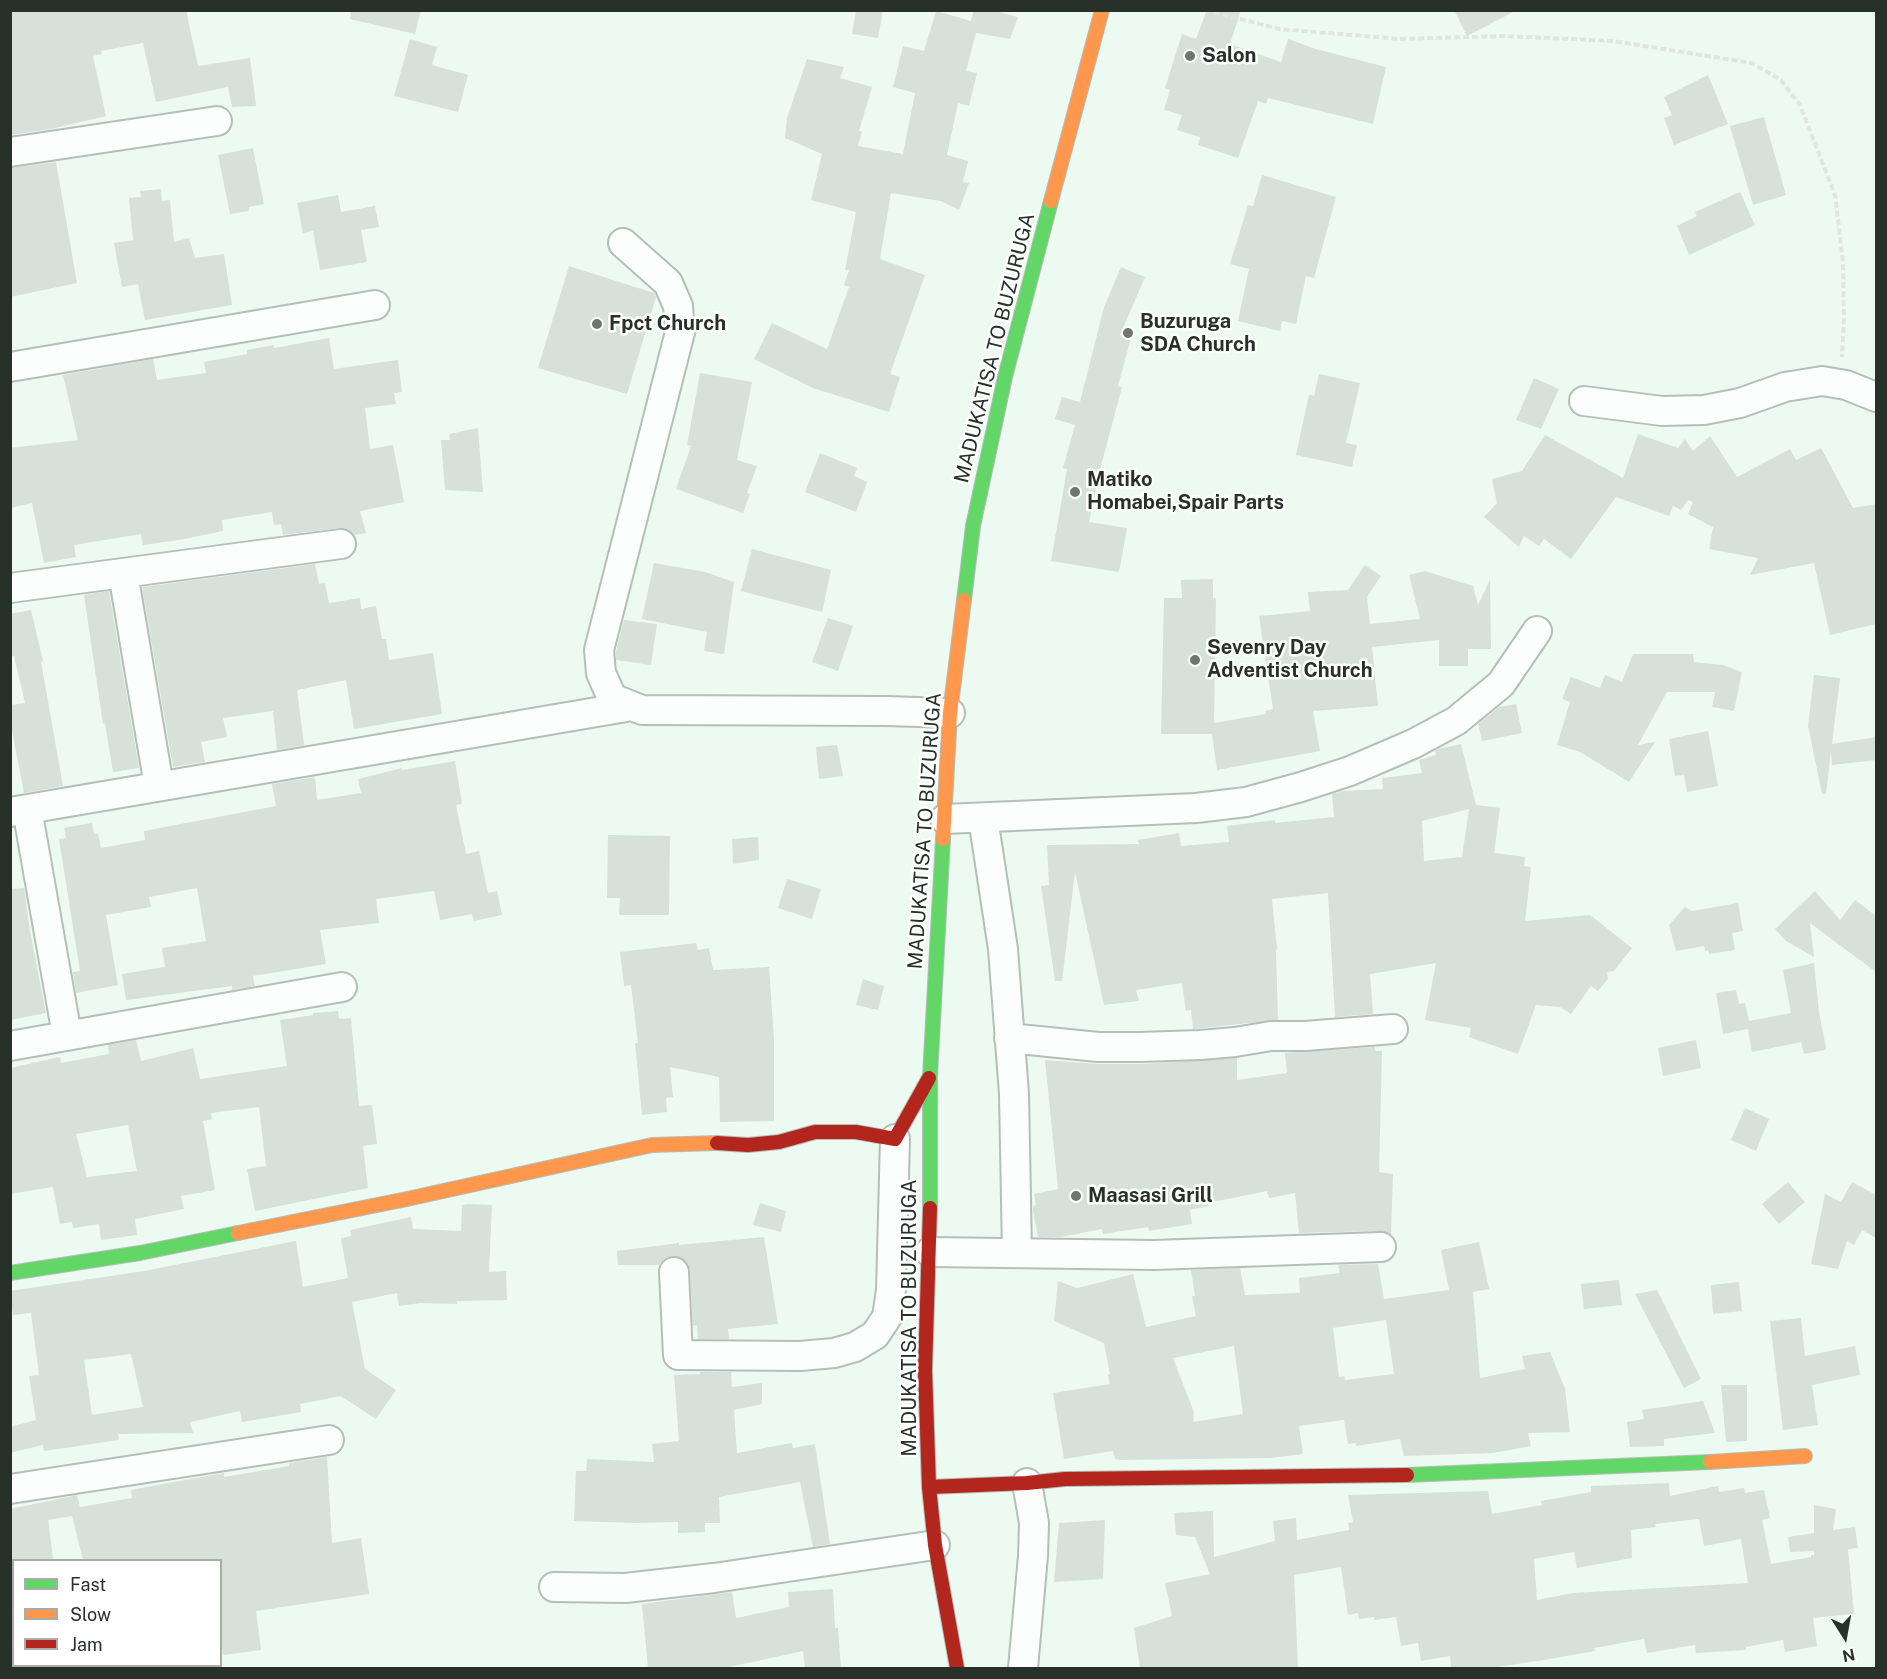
<!DOCTYPE html>
<style>
body{margin:0}
#map{position:relative;width:1887px;height:1679px;overflow:hidden;background:#edfaf1;font-family:"Public Sans",sans-serif}
canvas{display:block}
.frame{position:absolute;inset:0;border:12px solid #26312a;pointer-events:none}
.legend{position:absolute;left:12px;top:1559px;width:210px;height:108px;box-sizing:border-box;background:#fff;border:2px solid #a8adaa;margin:0;padding:8px 10px;list-style:none;font-size:18px;color:#26312a}
.legend li{display:flex;align-items:center;gap:12px;height:30px}
.legend b{width:30px;border:2px solid #a8adaa}
.north{position:absolute;left:1815px;top:1607px;width:60px;height:60px;-webkit-text-stroke:4px #fff;paint-order:stroke;rotate:169deg;font-size:16px;font-weight:700;line-height:24px;text-align:center;color:#26312a}
.north::after{content:'';display:block;margin:auto;width:21px;height:27px;background:#26312a;clip-path:polygon(50% 0,100% 100%,50% 72%,0 100%)}
</style>
<div id="map">
<canvas width="1887" height="1679"></canvas>
<div class="frame"></div>
<ul class="legend">
<li><b style="height:8px;background:#63d668"></b>Fast</li>
<li><b style="height:8px;background:#ff974d"></b>Slow</li>
<li><b style="height:8px;background:#b3261e"></b>Jam</li>
</ul>
<div class="north">N</div>
</div>
<script>
const c = document.querySelector('canvas').getContext('2d');
c.lineJoin = 'round';
function fill(path, color) { c.fillStyle = color; c.fill(path, 'evenodd'); }
const poly = rows => new Path2D(rows.map(r => 'M' + r).join(''));
function trace(path, color, width, dash) { c.strokeStyle = color; c.lineWidth = width; c.lineCap = dash ? 'butt' : 'round'; c.setLineDash(dash || []); c.stroke(path); }
function write(font, color, halo, rows, align = 'center') {
  c.font = font + ' "Public Sans",sans-serif'; c.lineWidth = 5; c.setLineDash([]); c.textBaseline = 'middle'; c.strokeStyle = halo; c.fillStyle = color; for (const [text, x, y, turn = 0] of rows) {
    c.save(); c.translate(x, y); c.rotate((+turn || 0) * Math.PI / 180); c.textAlign = isNaN(turn) ? turn : align; if (halo) c.strokeText(text, 0, 0); c.fillText(text, 0, 0); c.restore();
  }
}
const building = poly([
 [10,10,186,10,198,66,250,58,256,106,232,107,228,87,156,102,143,43,101,51,102,54,93,56,106,116,51,129,10,135],
 [351,10,421,10,415,34,350,19],
 [856,10,883,10,878,38,852,34],
 [974,10,992,10,1018,17,1010,39,976,33,966,71,977,73,969,106,958,103,947,155,968,161,963,182,969,183,959,210,941,201,891,193,880,259,925,275,890,374,900,377,889,412,813,388,754,359,772,323,827,349,849,287,844,285,849,270,845,270,856,212,811,200,822,154,785,138,787,118,807,59,844,67,840,78,872,87,859,131,862,131,858,146,903,154,915,93,893,87,903,46,924,51,936,11,971,21],
 [1207,10,1241,10,1230,44,1281,62,1288,39,1316,49,1386,67,1373,124,1268,98,1266,104,1258,101,1238,158,1198,145,1200,137,1177,130,1182,115,1164,110,1170,90,1165,88,1182,34,1196,39],
 [1454,10,1517,10,1467,36],
 [410,39,437,47,432,65,468,75,458,112,394,96],
 [1708,75,1728,124,1674,145,1664,118,1672,115,1664,97],
 [1764,117,1786,195,1753,205,1730,126],
 [253,148,264,204,249,207,249,211,230,214,218,155],
 [56,162,77,283,10,297,10,168],
 [1262,175,1336,197,1314,278,1306,276,1296,324,1282,321,1280,331,1238,321,1249,269,1230,264,1248,205,1253,206],
 [161,189,162,201,170,200,174,242,189,238,195,258,224,254,232,305,145,320,138,284,122,287,114,243,133,240,129,198,141,197,140,191],
 [1740,192,1755,225,1689,255,1677,226,1697,216,1695,212],
 [338,195,341,212,375,206,379,227,361,230,367,262,320,270,313,231,303,233,297,203],
 [569,266,654,293,656,297,627,394,538,368],
 [1121,267,1145,277,1120,335,1131,338,1118,386,1122,387,1102,462,1089,522,1127,528,1119,572,1051,561,1067,469,1063,468,1075,425,1055,419,1062,397,1080,402,1104,307],
 [329,338,334,369,398,360,402,392,394,393,396,404,365,408,370,449,393,445,404,502,360,511,366,533,355,535,348,529,339,528,283,535,281,524,274,525,272,512,222,520,223,531,179,540,143,545,141,534,74,545,76,557,44,563,32,503,10,508,10,448,78,440,63,375,153,359,157,380,206,373,204,362,247,354,247,350,274,345,274,348],
 [700,373,752,382,737,460,757,466,747,493,750,494,743,513,676,489,691,446,687,445],
 [1319,374,1360,383,1346,443,1357,445,1352,467,1296,455,1309,394,1314,396],
 [1534,378,1559,389,1541,429,1516,420],
 [478,428,483,492,445,490,441,440,450,440,449,434],
 [1638,434,1678,448,1685,439,1693,451,1710,436,1737,477,1790,449,1796,460,1821,448,1853,508,1876,504,1876,624,1830,635,1814,563,1750,575,1758,558,1709,549,1713,527,1688,514,1693,502,1688,500,1681,510,1673,506,1669,516,1616,497,1571,559,1544,539,1539,546,1524,536,1519,547,1484,517,1497,503,1492,479,1522,471,1545,435,1623,478],
 [820,453,857,468,854,476,867,482,856,512,805,492],
 [752,549,831,570,822,612,741,591],
 [654,563,705,572,734,582,724,654,704,651,707,632,642,619],
 [315,564,319,584,325,583,329,603,360,598,361,609,376,606,382,639,386,639,389,660,433,653,442,714,354,729,346,680,297,690,304,745,277,750,273,711,223,718,227,737,201,742,205,762,173,767,142,587],
 [1365,565,1381,576,1367,597,1370,624,1420,619,1409,575,1425,571,1473,586,1478,605,1490,580,1491,649,1468,649,1468,666,1439,666,1439,640,1372,647,1378,706,1313,711,1320,751,1217,770,1212,734,1161,734,1164,598,1182,598,1181,580,1213,579,1213,598,1216,598,1214,723,1266,714,1265,711,1273,709,1259,616,1310,611,1308,592,1348,590],
 [109,591,139,768,113,772,105,723,103,724,84,595],
 [31,610,43,661,41,662,63,786,24,793,10,720,10,705,25,703,14,656,10,657,10,614],
 [828,618,853,626,838,671,812,662],
 [624,620,657,624,651,665,616,660,616,651],
 [1633,654,1693,654,1694,662,1723,665,1742,672,1734,711,1712,707,1715,692,1667,692,1638,745,1655,742,1629,782,1580,752,1557,745,1570,702,1562,699,1571,677,1600,688,1605,675,1622,682],
 [1814,675,1840,678,1832,744,1876,737,1876,760,1832,765,1831,750,1826,794,1822,794,1808,726],
 [1516,704,1522,733,1482,741,1478,724,1499,707],
 [1708,731,1718,786,1687,792,1684,775,1675,776,1669,739],
 [1461,744,1476,805,1500,808,1494,853,1525,857,1524,866,1531,867,1525,921,1590,915,1632,948,1614,971,1607,972,1608,979,1598,991,1591,986,1571,1014,1560,1007,1536,1005,1518,1054,1469,1037,1471,1028,1425,1020,1436,963,1370,974,1373,1014,1335,1017,1328,893,1272,899,1277,949,1276,950,1278,1020,1193,1029,1191,1010,1186,1011,1182,983,1136,990,1139,1001,1104,1005,1075,872,1062,981,1055,981,1041,886,1049,885,1047,845,1139,844,1138,840,1179,833,1181,846,1229,842,1227,826,1275,820,1275,823,1334,817,1332,794,1343,791,1383,789,1382,778,1422,773,1419,760,1436,755,1435,751,1438,749],
 [1469,809,1462,857,1424,861,1422,821],
 [837,745,843,776,819,779,816,747],
 [455,761,462,804,456,805,466,854,479,851,488,893,497,891,502,915,474,921,472,914,440,920,434,891,376,899,379,923,320,930,326,964,253,976,255,986,232,990,232,986,126,1000,122,974,165,967,162,948,206,941,197,888,149,897,151,907,106,915,118,985,76,993,73,972,80,971,59,839,66,838,64,828,92,823,94,834,98,834,101,848,145,840,144,831,276,806,272,784,315,777,317,800,361,793,358,779,402,768,402,770],
 [608,835,670,836,669,915,619,915,620,898,607,898],
 [758,837,759,860,733,864,732,839],
 [787,879,821,889,812,919,778,908],
 [24,888,30,931,46,1013,10,1020,10,889],
 [1815,891,1840,920,1855,900,1876,916,1876,972,1810,923,1814,957,1786,941,1775,929],
 [1738,903,1743,931,1732,933,1735,950,1709,954,1708,950,1705,951,1704,946,1676,951,1669,925,1685,907,1692,911],
 [696,943,698,950,709,948,713,970,769,967,774,1040,774,1121,720,1122,719,1077,670,1067,673,1097,666,1098,667,1112,642,1115,635,1043,638,1043,631,985,624,986,620,952],
 [1814,963,1819,1012,1826,1048,1825,1050,1804,1054,1801,1042,1752,1052,1748,1029,1723,1034,1716,993,1736,990,1739,1004,1745,1003,1749,1021,1791,1013,1783,970],
 [863,979,884,986,878,1010,856,1005],
 [338,1011,339,1019,351,1018,359,1106,372,1105,377,1144,363,1146,368,1188,255,1211,247,1169,266,1166,259,1107,211,1113,212,1119,203,1121,215,1190,181,1196,184,1209,135,1219,137,1235,101,1240,99,1224,73,1228,72,1222,60,1224,53,1187,10,1194,10,1068,60,1057,61,1063,109,1054,108,1045,136,1040,141,1061,193,1048,200,1079,287,1066,280,1020,313,1015,313,1013],
 [128,1125,137,1171,87,1177,76,1134],
 [1696,1040,1701,1068,1663,1076,1658,1048],
 [1375,1047,1375,1051,1382,1051,1379,1172,1393,1174,1391,1235,1380,1231,1299,1233,1295,1193,1269,1198,1267,1191,1208,1203,1209,1206,1190,1210,1192,1224,1149,1231,1148,1227,1103,1234,1102,1229,1061,1237,1038,1237,1033,1211,1033,1206,1036,1205,1034,1194,1058,1189,1045,1060,1098,1064,1140,1064,1237,1058,1237,1080,1287,1073,1285,1053],
 [1745,1108,1769,1119,1756,1151,1731,1140],
 [1788,1182,1805,1202,1779,1224,1762,1204],
 [1852,1182,1876,1195,1876,1238,1862,1230,1854,1245,1847,1241,1838,1269,1811,1264,1825,1194,1841,1202],
 [760,1203,786,1211,781,1232,753,1225],
 [468,1204,492,1205,489,1272,506,1271,507,1300,457,1301,457,1304,420,1303,399,1306,397,1293,352,1302,365,1369,396,1390,376,1419,341,1396,300,1404,301,1412,242,1422,240,1411,190,1422,193,1433,118,1434,119,1440,44,1451,43,1445,10,1453,10,1427,36,1420,29,1376,39,1375,31,1313,13,1315,10,1291,144,1271,296,1241,303,1287,348,1278,341,1238,351,1236,350,1230,411,1217,413,1229,461,1231,462,1205],
 [131,1354,143,1407,92,1415,84,1360],
 [764,1237,778,1324,728,1329,729,1339,698,1339,697,1325,693,1326,690,1271,688,1264,682,1258,673,1256,665,1258,659,1265,618,1265,617,1251,679,1243,679,1245],
 [1479,1242,1489,1289,1473,1292,1480,1378,1525,1369,1522,1356,1550,1352,1565,1389,1570,1432,1528,1433,1531,1446,1493,1453,1404,1456,1400,1439,1356,1446,1356,1443,1348,1444,1344,1420,1299,1426,1303,1454,1270,1458,1120,1460,1115,1459,1113,1451,1064,1459,1053,1393,1110,1384,1108,1375,1110,1374,1104,1343,1054,1321,1058,1281,1077,1288,1133,1274,1146,1327,1196,1316,1192,1296,1195,1296,1191,1270,1240,1268,1245,1295,1300,1293,1299,1278,1340,1273,1338,1265,1378,1264,1384,1299,1449,1290,1441,1250],
 [1386,1320,1394,1374,1345,1380,1344,1376,1339,1377,1333,1328],
 [1234,1346,1243,1414,1193,1422,1194,1412,1173,1358],
 [1619,1280,1622,1305,1584,1309,1581,1284],
 [1739,1282,1742,1311,1713,1314,1711,1285],
 [1657,1290,1701,1379,1684,1388,1635,1294],
 [1801,1318,1805,1356,1855,1346,1860,1375,1812,1385,1818,1425,1783,1430,1770,1321],
 [700,1372,731,1372,732,1387,762,1383,762,1404,734,1410,737,1453,792,1443,793,1448,815,1444,830,1544,813,1547,800,1482,719,1497,720,1523,705,1523,705,1532,678,1533,678,1522,636,1523,574,1521,576,1471,586,1471,587,1459,654,1462,652,1444,679,1441,674,1375,700,1374],
 [1721,1385,1747,1385,1747,1441,1726,1442],
 [1703,1401,1715,1433,1664,1439,1664,1446,1630,1447,1627,1422,1644,1419,1642,1410],
 [327,1457,332,1543,361,1538,369,1594,256,1611,261,1650,223,1655,220,1637,220,1560,83,1560,72,1516,48,1520,48,1517,53,1560,10,1560,10,1509,77,1495,80,1507,132,1498,131,1490,157,1485,224,1473,224,1477,289,1466,289,1463],
 [1669,1483,1670,1496,1718,1486,1719,1492,1744,1488,1745,1493,1764,1490,1770,1518,1762,1520,1771,1564,1811,1557,1811,1555,1814,1555,1814,1551,1790,1552,1788,1537,1814,1533,1814,1505,1836,1509,1833,1530,1855,1527,1858,1548,1848,1549,1854,1614,1813,1618,1817,1646,1785,1652,1783,1640,1746,1647,1746,1650,1696,1653,1695,1645,1647,1653,1644,1639,1594,1648,1595,1651,1544,1660,1490,1668,1451,1668,1450,1656,1421,1661,1418,1643,1401,1646,1396,1617,1374,1620,1374,1617,1359,1619,1358,1613,1348,1615,1341,1567,1294,1575,1298,1667,1140,1668,1134,1628,1172,1616,1165,1583,1210,1574,1195,1537,1176,1535,1174,1513,1213,1511,1214,1557,1275,1541,1273,1521,1296,1518,1297,1540,1349,1530,1348,1523,1353,1522,1348,1495,1488,1491,1492,1514,1542,1505,1541,1501,1591,1492,1591,1486],
 [1699,1519,1704,1546,1741,1539,1748,1583,1573,1593,1537,1600,1534,1559,1574,1552,1577,1568,1632,1558,1631,1530,1656,1527,1655,1524],
 [1105,1520,1103,1579,1054,1582,1059,1523],
 [833,1589,835,1628,838,1628,841,1668,805,1668,803,1651,725,1668,648,1668,642,1604,732,1592,736,1618,789,1607,788,1592]
]);
const path = poly([
 [1205,10,1279,29,1399,39,1504,36,1613,41,1752,63,1781,80,1800,105,1835,195,1843,262,1844,319,1842,357]
]);
const street = poly([
 [10,152,217,121],
 [623,243,668,283,678,306,680,332,599,650,601,673,612,698,642,710,885,711,950,713],
 [10,367,375,305],
 [1584,401,1662,411,1704,410,1740,403,1785,387,1822,381,1846,385,1876,397],
 [123,573,159,786],
 [10,588,341,544],
 [27,809,67,1035],
 [10,812,632,706],
 [983,818,1003,949,1014,1094,1017,1253],
 [945,819,1196,808,1246,802,1301,787,1350,771,1413,744,1456,721,1501,684,1537,631],
 [1009,1038,1098,1047,1140,1047,1200,1045,1235,1042,1271,1036,1305,1036,1393,1029],
 [10,1046,342,987],
 [930,1252,1154,1255,1381,1247],
 [674,1272,678,1355,800,1356,834,1353,855,1347,875,1335,887,1317,891,1290,895,1139],
 [10,1489,329,1440],
 [554,1587,625,1588,714,1578,935,1545],
 [1023,1668,1033,1556,1034,1523,1027,1483]
]);
const fast = poly([
 [964,600,973,526,1005,377,1051,201],
 [930,1208,930,1076,943,839],
 [10,1273,140,1253,238,1233],
 [1407,1475,1710,1462]
]);
const slow = poly([
 [1051,201,1102,10],
 [943,839,950,713,964,600],
 [238,1233,407,1199,652,1145,717,1143],
 [1710,1462,1805,1456]
]);
const jam = poly([
 [717,1143,748,1145,779,1142,815,1132,856,1132,895,1139,929,1078],
 [930,1208,925,1370,929,1487,935,1545,957,1668],
 [929,1487,1027,1483,1065,1479,1407,1475]
]);
const markers = [
 [1190,56,6,"#6c7770"],
 [597,324,6,"#6c7770"],
 [1128,333,6,"#6c7770"],
 [1075,492,6,"#6c7770"],
 [1195,660,6,"#6c7770"],
 [1076,1196,6,"#6c7770"]
];
const poiNames = [
 ["Salon",1202,56],
 ["Buzuruga",1140,322],
 ["SDA Church",1140,345],
 ["Fpct Church",609,324],
 ["Matiko",1087,480],
 ["Homabei,Spair Parts",1087,503],
 ["Sevenry Day",1207,648],
 ["Adventist Church",1207,671],
 ["Maasasi Grill",1088,1196]
];
const streetNames = [
 ["MADUKATISA TO BUZURUGA",995,348,-76],
 ["MADUKATISA TO BUZURUGA",925,831,-86],
 ["MADUKATISA TO BUZURUGA",910,1318,-90]
];
fill(building, '#d5e1d9');
trace(street, '#b4bfb8', 32);
trace(fast, '#b4bfb8', 16);
trace(slow, '#b4bfb8', 16);
trace(jam, '#b4bfb8', 16);
trace(path, '#e0e5e2', 4, [6, 3]);
trace(street, '#fcfefd', 28);
trace(fast, '#63d668', 14);
trace(slow, '#ff974d', 14);
trace(jam, '#b3261e', 14);
for (const [x, y, r, color] of markers) { const dot = new Path2D(); dot.arc(x, y, r, 0, 2 * Math.PI); c.fillStyle = color; c.fill(dot); trace(dot, '#fff', 2); }
write('bold 20px', '#26312a', '#fff', poiNames, 'left');
write('20px', '#26312a', '#fff', streetNames);
</script>
